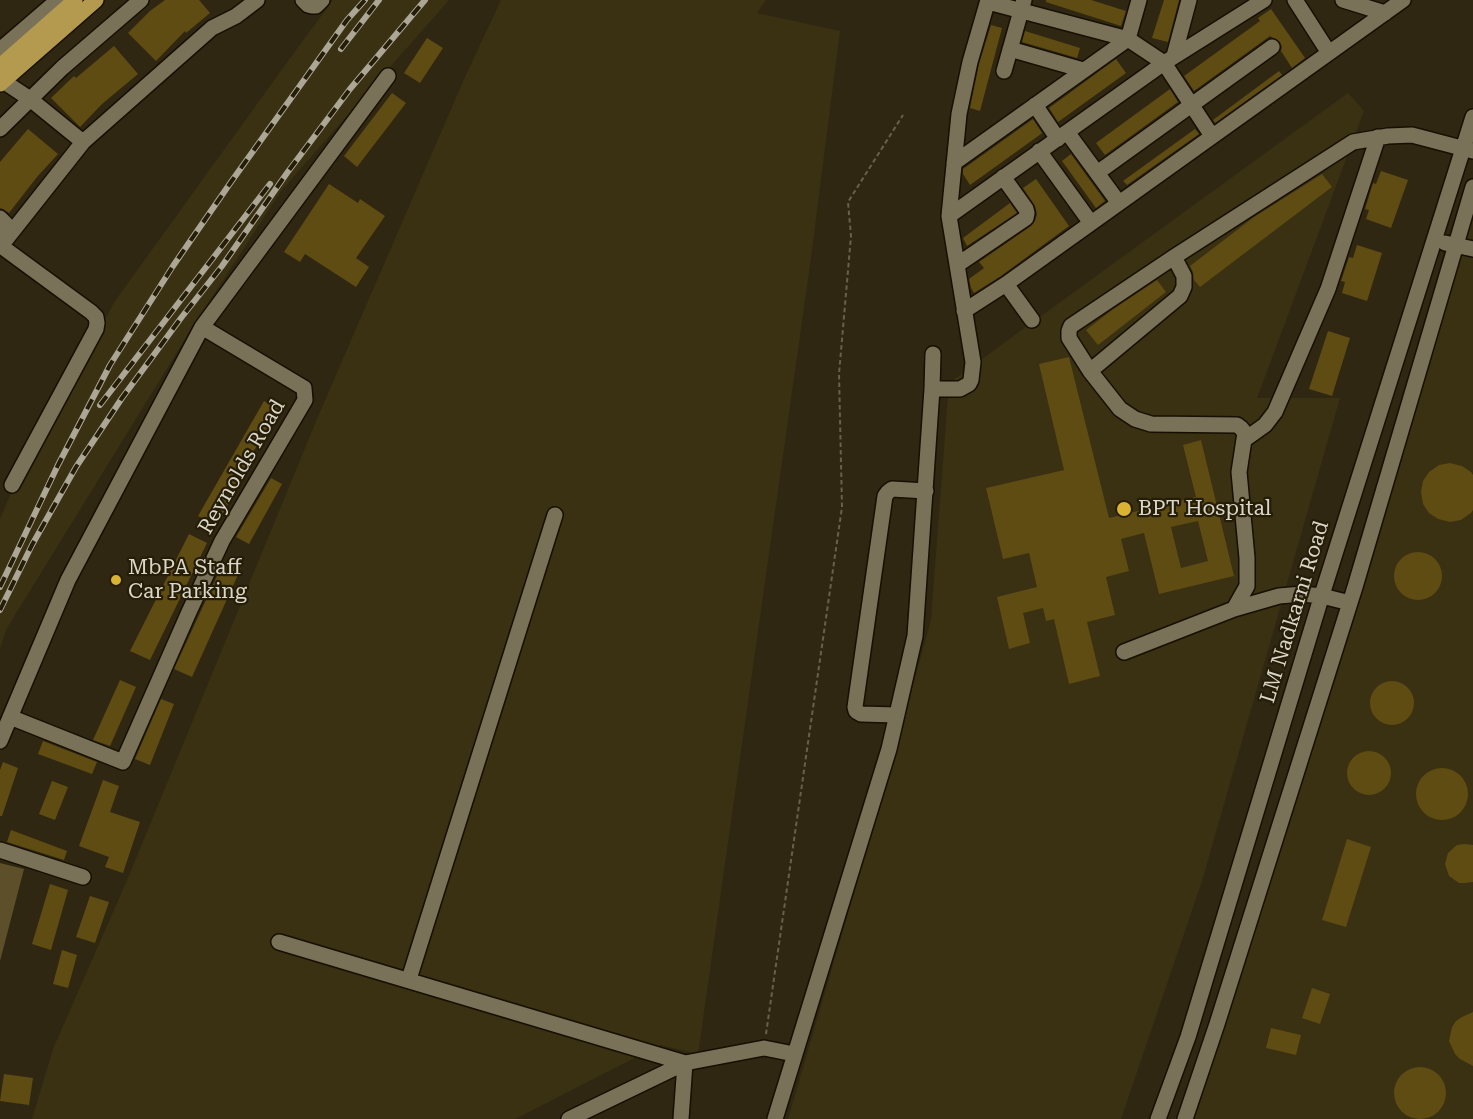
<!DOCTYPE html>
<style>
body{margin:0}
canvas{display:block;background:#2f2711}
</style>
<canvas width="1473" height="1119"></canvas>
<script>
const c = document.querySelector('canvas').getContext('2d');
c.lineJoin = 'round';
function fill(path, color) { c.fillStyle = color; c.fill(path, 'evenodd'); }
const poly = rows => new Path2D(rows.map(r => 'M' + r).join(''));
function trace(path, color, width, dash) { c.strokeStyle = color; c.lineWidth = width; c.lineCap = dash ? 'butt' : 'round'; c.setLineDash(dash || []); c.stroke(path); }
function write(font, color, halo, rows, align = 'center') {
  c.font = font + ' "Roboto Serif",serif'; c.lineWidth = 4.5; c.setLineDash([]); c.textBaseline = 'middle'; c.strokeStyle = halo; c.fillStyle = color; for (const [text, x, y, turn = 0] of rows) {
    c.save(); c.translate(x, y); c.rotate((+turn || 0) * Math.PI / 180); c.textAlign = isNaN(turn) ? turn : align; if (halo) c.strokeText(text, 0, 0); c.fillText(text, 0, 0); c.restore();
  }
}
const built = poly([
 [333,0,449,0,281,191,190,331,7,628,0,648,0,519,17,479,115,301,296,50],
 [501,0,766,0,757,13,840,31,810,265,698,1054,660,1045,515,1119,32,1119,53,1049,128,878,317,419,465,77],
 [1348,93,1364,111,1257,398,1340,398,1202,881,1121,1119,788,1119,885,787,931,620,949,383],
 [1473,199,1473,1119,1192,1119]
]);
const green = poly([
 [0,863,24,869,0,961]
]);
const building = poly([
 [165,0,199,0,210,13,186,33,185,31,156,61,128,33,150,11],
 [1046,0,1091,0,1126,11,1121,26,1046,2],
 [1164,0,1179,0,1168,42,1152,38],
 [1271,9,1305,58,1292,68,1281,51,1282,47,1280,42,1270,36,1194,91,1184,76,1260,21,1258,18],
 [991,25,1002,28,980,111,970,108,979,64],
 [1025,31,1080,48,1077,58,1022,42],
 [427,38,443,48,420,83,404,73],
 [114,46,138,74,102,104,80,127,51,98,74,76,76,78],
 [1116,59,1126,73,1058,122,1049,108],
 [1279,71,1282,75,1215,123,1213,120],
 [1170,89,1178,102,1105,155,1096,143],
 [392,93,406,103,357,167,344,156],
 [1033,119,1042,133,1041,134,970,185,963,174,963,169],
 [28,129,58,154,37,177,9,213,3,209,0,208,0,162],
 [1195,129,1199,134,1127,185,1123,181],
 [1071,154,1105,201,1096,208,1062,161],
 [1381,171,1408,180,1391,228,1366,219,1369,210,1365,209,1373,183,1376,184],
 [1322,174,1332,187,1200,287,1194,280,1193,272,1190,266,1254,217],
 [1036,179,1069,226,1001,276,974,293,971,288,969,279,984,268,979,262,1031,226,1035,221,1037,214,1035,206,1023,188],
 [329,184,358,203,360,199,385,216,356,258,369,267,356,287,305,254,300,262,284,252],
 [1010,203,1017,213,967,246,963,238],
 [1357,245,1382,253,1367,301,1342,293,1345,282,1341,281,1349,257,1353,258],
 [1157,280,1166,292,1098,345,1086,330,1112,310],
 [1328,331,1350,338,1332,396,1309,389],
 [1069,357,1109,518,1196,497,1183,445,1201,440,1234,576,1159,594,1144,533,1121,539,1129,571,1106,577,1115,615,1087,622,1100,676,1069,684,1054,619,1046,621,1043,608,1023,613,1030,643,1009,649,997,597,1037,587,1029,553,1003,559,986,488,1064,470,1039,364],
 [1198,521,1208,561,1181,568,1171,527],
 [264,401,278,409,243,470,246,472,216,526,198,516],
 [1450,463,1462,466,1471,472,1473,475,1473,510,1471,513,1461,520,1450,522,1438,519,1429,513,1423,504,1421,492,1423,481,1429,472,1439,465],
 [271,478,282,484,249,544,236,537],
 [189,534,207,543,150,660,130,651],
 '1394 576a24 24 0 1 1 48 0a24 24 0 1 1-48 0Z',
 [224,561,241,568,192,677,174,669],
 [120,680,136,687,110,746,93,740],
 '1370 703a22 22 0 1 1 44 0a22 22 0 1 1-44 0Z',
 [161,699,174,704,150,765,135,759],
 [43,741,97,762,92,774,38,754],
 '1347 773a22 22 0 1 1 44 0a22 22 0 1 1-44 0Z',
 [3,762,18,768,2,816,0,816,0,770],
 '1416 794a26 26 0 1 1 52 0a26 26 0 1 1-52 0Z',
 [103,780,119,786,110,812,140,822,123,873,105,867,109,857,79,846],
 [52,781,68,787,55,820,39,814],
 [11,830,67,851,64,860,7,842],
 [1347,839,1371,847,1346,927,1322,920],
 [1464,844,1473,845,1473,882,1465,883,1459,883,1449,876,1445,864,1448,853,1457,845],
 [50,884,68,890,51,950,32,944],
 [90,896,109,902,95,943,76,937],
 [62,950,77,955,68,988,53,984],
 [1312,988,1330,994,1320,1024,1302,1018],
 [1473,1012,1473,1066,1460,1059,1455,1054,1449,1041,1452,1027,1456,1021,1462,1017],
 [1271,1028,1301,1035,1296,1055,1266,1048],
 '1394 1093a26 26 0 1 1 52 0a26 26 0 1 1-52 0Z',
 [4,1074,33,1078,29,1105,0,1101]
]);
const path = poly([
 [766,1034,842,507,839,374,851,236,848,202,903,115]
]);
const minor = poly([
 [303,0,308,5,312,6,316,6,322,0],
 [1295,0,1329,53],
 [1343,0,1385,13],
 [988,2,1128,39,1164,63,1212,136],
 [1010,49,1083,70],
 [0,50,58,0],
 [1174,56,1189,0],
 [1004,71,1024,0],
 [0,79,30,99,83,142],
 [1035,105,1058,139],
 [0,129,62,68,141,0],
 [1067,132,1119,203],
 [1039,151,1091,223],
 [954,163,1128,39,1139,0],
 [1097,173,1272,47],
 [949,216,1164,63,1264,0],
 [0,218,6,224,4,229,0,234],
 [1445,243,1473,249],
 [1,246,91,312,96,317,97,323,96,329,12,485],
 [0,247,83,142,212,28,236,16,257,0],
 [957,265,1026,218,1027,213,1026,209,1003,177],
 [1006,284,1032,320],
 [964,311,1006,284,1403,0],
 [1090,371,1180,296,1184,287,1184,276,1174,257],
 [932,389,960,389,969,384,971,380,973,362,949,216,959,114,970,62,988,0],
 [1244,440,1265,425,1275,412,1328,289,1378,137],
 [1234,609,1279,596,1302,594,1322,596,1350,603],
 [1124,652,1234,609,1247,586,1247,558,1239,472,1245,433,1241,428,1237,425,1151,424,1135,419,1120,409,1090,371,1069,338,1069,331,1071,326,1174,257,1353,142,1388,136,1412,135,1473,151],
 [897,715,861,714,856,711,855,707,885,496,888,492,892,489,926,491],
 [10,717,123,762,189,612,222,541,305,400,304,388,202,327],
 [0,741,68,580,202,327,388,76],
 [0,850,83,877],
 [279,942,685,1063,681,1119],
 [409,979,555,515],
 [569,1119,685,1063,764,1048,794,1054],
 [775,1119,889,749,915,636,932,389,933,354],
 [1158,1119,1188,1037,1321,598,1473,117],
 [1185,1119,1217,1024,1355,587,1473,187]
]);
const major = poly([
 [0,66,75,0],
 [0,84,96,0]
]);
const rail = poly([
 [341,49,379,0],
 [100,405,270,184],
 [0,587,58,465,110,365,173,266,231,182,347,20,365,0],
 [0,610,32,545,76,467,122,398,181,318,222,266,287,173,350,89,425,0]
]);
const markers = [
 [1124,509,8,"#dab333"],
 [116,580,6,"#dab333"]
];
const streetNames = [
 ["Reynolds Road",242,467,-60],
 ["LM Nadkarni Road",1295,612,-73]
];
const poiNames = [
 ["BPT Hospital",1138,509],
 ["MbPA Staff",128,568],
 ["Car Parking",128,592]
];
fill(built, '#3a3012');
fill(green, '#5c4f29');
fill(building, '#5e4c12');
trace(minor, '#170f00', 18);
trace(major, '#170f00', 18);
trace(path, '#66604c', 2, [4.5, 3]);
trace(minor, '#797158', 15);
trace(major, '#b39a4e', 15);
trace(rail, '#aba695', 6);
trace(rail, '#251d07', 4, [11]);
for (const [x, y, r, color] of markers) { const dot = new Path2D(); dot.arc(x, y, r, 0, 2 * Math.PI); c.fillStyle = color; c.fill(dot); trace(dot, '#251d07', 2); }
write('21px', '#dad6c8', '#251d07', streetNames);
write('21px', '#dad6c8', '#251d07', poiNames, 'left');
</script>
